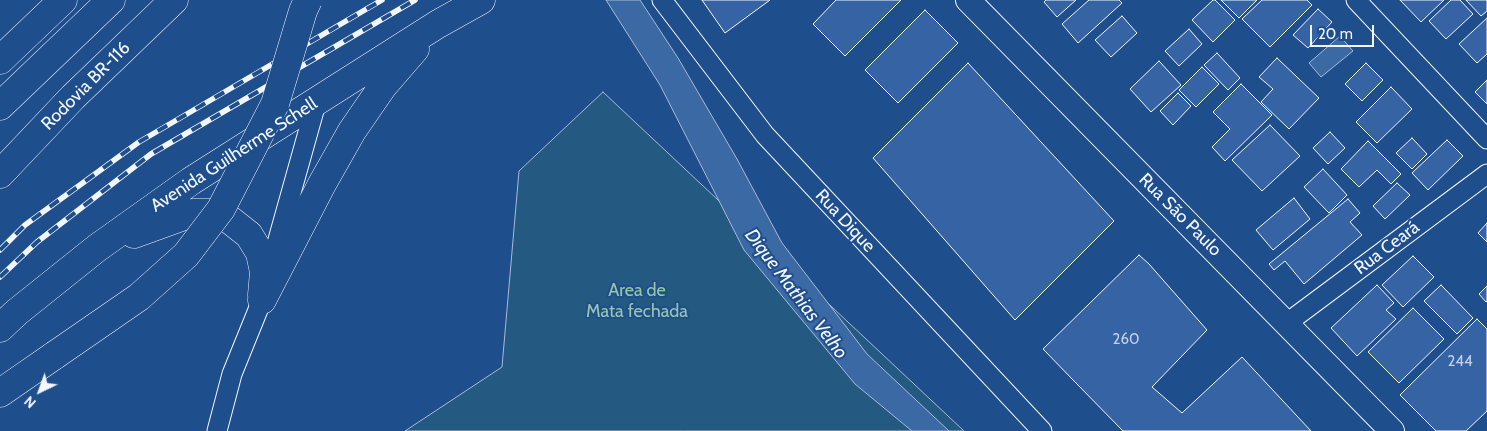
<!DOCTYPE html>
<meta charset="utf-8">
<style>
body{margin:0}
#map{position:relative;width:1487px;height:431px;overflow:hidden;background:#1f4e8c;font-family:Cabin,sans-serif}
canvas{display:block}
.north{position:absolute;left:15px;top:366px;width:50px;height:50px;-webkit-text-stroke:4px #1f4e8c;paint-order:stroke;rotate:222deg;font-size:14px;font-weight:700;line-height:20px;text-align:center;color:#f2f6ff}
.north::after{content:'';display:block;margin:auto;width:18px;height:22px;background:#f2f6ff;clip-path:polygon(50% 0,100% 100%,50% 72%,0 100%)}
.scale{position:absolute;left:1310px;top:25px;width:64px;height:22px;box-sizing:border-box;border:2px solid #f2f6ff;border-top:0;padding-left:6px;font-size:15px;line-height:18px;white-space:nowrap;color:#f2f6ff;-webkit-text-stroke:4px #1f4e8c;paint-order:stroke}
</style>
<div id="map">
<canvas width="1487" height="431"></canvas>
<div class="north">N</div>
<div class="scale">20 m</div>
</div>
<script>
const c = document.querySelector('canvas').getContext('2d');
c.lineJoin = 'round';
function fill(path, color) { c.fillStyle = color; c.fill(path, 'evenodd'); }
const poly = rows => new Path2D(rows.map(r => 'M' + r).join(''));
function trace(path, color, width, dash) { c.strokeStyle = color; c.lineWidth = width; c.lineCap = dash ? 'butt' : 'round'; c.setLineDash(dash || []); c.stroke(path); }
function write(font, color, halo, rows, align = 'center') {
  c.font = font + ' Cabin,sans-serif'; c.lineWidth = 4; c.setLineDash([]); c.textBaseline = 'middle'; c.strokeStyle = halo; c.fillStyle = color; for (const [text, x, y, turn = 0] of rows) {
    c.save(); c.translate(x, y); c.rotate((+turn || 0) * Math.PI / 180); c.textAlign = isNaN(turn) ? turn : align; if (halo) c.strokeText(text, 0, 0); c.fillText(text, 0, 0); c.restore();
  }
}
const green = poly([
 [603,92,964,431,405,431,502,367,519,171,603,92]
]);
const water = poly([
 [606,0,640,0,678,58,737,159,782,243,867,354,949,431,912,431,855,384,744,250,660,85,606,0],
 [1340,36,1353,51,1321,77,1309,63,1340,36]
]);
const building = poly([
 [702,0,770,0,725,33,702,0],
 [836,0,901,0,845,56,813,24,836,0],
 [1046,0,1076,0,1057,17,1044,2,1046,0],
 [1089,0,1119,0,1122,3,1078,43,1062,24,1089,0],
 [1213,0,1215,0,1235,20,1213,42,1192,20,1213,0],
 [1221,0,1257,0,1239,18,1221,0],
 [1262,0,1307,0,1312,5,1270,47,1242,19,1262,0],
 [1400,0,1444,0,1421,22,1400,0],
 [1451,0,1460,0,1473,14,1446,39,1429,21,1451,0],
 [1466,0,1487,0,1487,11,1481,16,1466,0],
 [1318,9,1332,22,1308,48,1293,35,1318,9],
 [925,10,958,43,898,103,865,70,925,10],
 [1122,16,1137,33,1111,57,1095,40,1122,16],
 [1487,18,1487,54,1477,63,1459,44,1487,18],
 [1189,29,1202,44,1179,66,1165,51,1189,29],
 [1217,53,1240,78,1228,90,1204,65,1217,53],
 [1277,58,1319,98,1289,129,1261,102,1273,89,1259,77,1277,58],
 [1159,61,1181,85,1151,112,1130,89,1159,61],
 [968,63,1114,221,1015,320,873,158,968,63],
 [1366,63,1383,80,1362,101,1345,84,1366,63],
 [1202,67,1219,84,1196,107,1179,90,1202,67],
 [1487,80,1487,104,1475,92,1487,80],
 [1241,84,1272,115,1225,161,1212,147,1230,129,1213,112,1241,84],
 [1391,87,1412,109,1377,143,1356,122,1391,87],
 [1178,93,1191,106,1173,125,1160,111,1178,93],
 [1270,125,1300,156,1262,191,1232,160,1270,125],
 [1330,132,1345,148,1328,164,1313,148,1330,132],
 [1412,138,1427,154,1412,169,1396,153,1412,138],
 [1447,140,1463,156,1428,190,1412,173,1447,140],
 [1368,141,1401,174,1391,184,1377,170,1359,187,1341,169,1368,141],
 [1323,169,1347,195,1329,213,1304,187,1323,169],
 [1397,183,1410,195,1385,219,1373,206,1397,183],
 [1294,198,1310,219,1273,250,1256,230,1294,198],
 [1348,199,1360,213,1350,222,1362,235,1304,284,1285,261,1274,270,1269,264,1348,199],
 [1487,223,1487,242,1478,233,1487,223],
 [1139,255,1149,264,1207,330,1152,387,1182,413,1242,357,1311,431,1123,431,1075,382,1043,349,1139,255],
 [1413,256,1434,277,1403,307,1382,285,1413,256],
 [1377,285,1394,303,1386,310,1396,319,1357,356,1331,328,1377,285],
 [1441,285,1473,318,1457,334,1424,301,1441,285],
 [1487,286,1487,301,1486,302,1479,294,1487,286],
 [1413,308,1444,339,1399,383,1368,352,1413,308],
 [1477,319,1487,329,1487,411,1466,431,1436,431,1400,395,1477,319]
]);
const minor = poly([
 [662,0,765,135,1042,431],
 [1356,0,1487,139],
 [272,261,317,100],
 [1287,323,1487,174],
 [217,431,232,374,262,300,265,288]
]);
const tertiary = poly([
 [968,0,1392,431]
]);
const secondary = poly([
 [134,234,192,213,214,213,230,220,249,235,260,253,264,272,262,295],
 [262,300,322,184,352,131,383,86,415,49],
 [0,328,17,312,97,248,191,181,438,24,481,0]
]);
const primary = poly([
 [0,393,55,355]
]);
const trunk = poly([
 [0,60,63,0]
]);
const motorway = poly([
 [0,106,111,0],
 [0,174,73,97,174,0]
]);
const rail = poly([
 [0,250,25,225,139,142,382,0],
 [0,277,37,242,151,154,415,0]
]);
const primaryBridge = poly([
 [55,355,139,297,186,255,221,209,275,104,303,11,308,0]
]);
const numberNames = [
 ["260",1126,340],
 ["244",1460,362]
];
const streetNames = [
 ["Rodovia BR-116",86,86,-45],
 ["Avenida Guilherme Schell",234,155,-33],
 ["Rua São Paulo",1180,215,45],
 ["Rua Dique",845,221,47],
 ["Rua Ceará",1387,248,-37]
];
const parkNames = [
 ["Area de",637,291],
 ["Mata fechada",637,312]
];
const waterNames = [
 ["Dique Mathias Velho",796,294,53]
];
fill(green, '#245a82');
trace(green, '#a8bbd7', 1);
fill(water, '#3b69a3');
trace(water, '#a8bbd7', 1);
fill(building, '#3563a3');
trace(building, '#f2f6ff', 1);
trace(minor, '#f2f6ff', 21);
trace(tertiary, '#f2f6ff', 26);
trace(secondary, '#f2f6ff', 29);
trace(primary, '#f2f6ff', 29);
trace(trunk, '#f2f6ff', 29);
trace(motorway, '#f2f6ff', 29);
trace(minor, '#1f4e8c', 19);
trace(tertiary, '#1f4e8c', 24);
trace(secondary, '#1f4e8c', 28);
trace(primary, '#1f4e8c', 28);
trace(trunk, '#1f4e8c', 28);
trace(motorway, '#1f4e8c', 28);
trace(rail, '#f2f6ff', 5.5);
trace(rail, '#1f4e8c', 4, [11]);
trace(primaryBridge, '#f2f6ff', 29, []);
trace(primaryBridge, '#1f4e8c', 28);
write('15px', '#c3d1e8', null, numberNames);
write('18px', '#f2f6ff', '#1f4e8c', streetNames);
write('18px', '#97c8a6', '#1f4e8c', parkNames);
write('italic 19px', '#f2f6ff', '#1f4e8c', waterNames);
</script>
